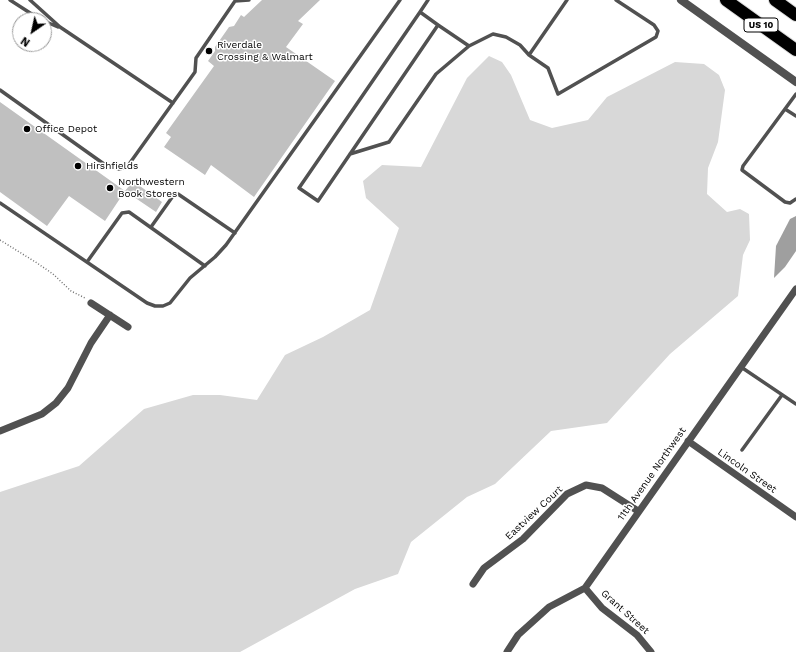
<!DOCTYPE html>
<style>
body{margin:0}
#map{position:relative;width:796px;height:652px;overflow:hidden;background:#fff;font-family:"Work Sans",sans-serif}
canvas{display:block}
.north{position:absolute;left:12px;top:12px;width:40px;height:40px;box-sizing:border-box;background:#fff;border:1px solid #999;border-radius:50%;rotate:214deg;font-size:11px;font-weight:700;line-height:16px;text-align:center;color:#000}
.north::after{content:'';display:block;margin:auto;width:14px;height:18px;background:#000;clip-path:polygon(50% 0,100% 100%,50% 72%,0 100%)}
</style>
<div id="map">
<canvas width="796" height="652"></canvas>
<div class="north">N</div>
</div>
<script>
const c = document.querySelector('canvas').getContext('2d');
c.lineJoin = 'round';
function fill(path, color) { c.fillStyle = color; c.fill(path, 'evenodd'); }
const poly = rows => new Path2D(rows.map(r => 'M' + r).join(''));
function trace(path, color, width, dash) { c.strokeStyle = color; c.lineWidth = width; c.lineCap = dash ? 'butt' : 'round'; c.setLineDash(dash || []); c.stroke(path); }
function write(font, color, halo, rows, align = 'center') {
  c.font = font + ' "Work Sans",sans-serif'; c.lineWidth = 3; c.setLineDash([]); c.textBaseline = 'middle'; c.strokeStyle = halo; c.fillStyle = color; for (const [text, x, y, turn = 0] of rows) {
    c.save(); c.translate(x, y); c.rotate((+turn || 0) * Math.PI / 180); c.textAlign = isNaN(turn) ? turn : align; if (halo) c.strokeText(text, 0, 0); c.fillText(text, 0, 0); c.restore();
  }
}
const green = poly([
 [489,56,502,62,511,75,530,120,552,128,588,120,607,97,675,62,704,64,719,75,725,90,718,142,708,168,707,194,727,212,740,209,749,214,750,240,743,255,738,296,670,354,607,423,551,431,495,484,467,497,411,542,398,574,355,589,240,652,0,652,0,492,79,466,144,409,193,395,220,395,257,400,285,355,323,337,370,310,399,228,366,198,363,181,382,165,421,167,467,78]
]);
const water = poly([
 [796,216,796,251,785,267,774,278,776,246,790,219]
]);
const building = poly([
 [262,0,320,0,298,21,303,24,286,47,335,81,254,197,211,165,205,175,164,147,171,137,166,133,214,66,208,61,215,51,215,47,229,27,234,26,241,15,244,17],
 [0,102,125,191,105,221,69,196,47,226,0,192],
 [133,181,162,202,156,212,125,191]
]);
const path = poly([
 [0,240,37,263,53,274,71,291,85,298]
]);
const service = poly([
 [10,0,41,20],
 [30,0,60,27,173,103],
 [420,12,438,25,318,201,299,188,420,12,428,0],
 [44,21,58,27],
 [469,46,493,34,506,37,520,45,529,55,548,68,558,94,656,37,658,31,654,25,616,0],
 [529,55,567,0],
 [0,90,104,164,119,169,127,167,195,72,196,58,235,1,249,0],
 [796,94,743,166,742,170,785,202,790,203,796,199],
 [785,109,796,116],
 [350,154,389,142,436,74,469,46,438,25],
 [0,203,147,303,155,306,163,306,170,303,190,278,215,257,226,245,400,0],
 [151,227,173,196,178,194,235,233],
 [87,262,122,213,129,212,205,266],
 [741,367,796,404],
 [742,450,782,395]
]);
const minor = poly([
 [91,303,128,327],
 [0,431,42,414,56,403,68,388,91,343,110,315],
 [688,441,796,517],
 [473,584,484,568,523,539,567,494,586,485,602,488,638,511],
 [585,588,602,608,637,635,651,652],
 [507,652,518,635,549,607,585,588,796,289]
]);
const tertiary = poly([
 [681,0,796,82]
]);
const motorway = poly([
 [726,0,796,50],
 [775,0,796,15]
]);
const markers = [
 [209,51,4,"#000"],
 [27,129,4,"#000"],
 [78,166,4,"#000"],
 [110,188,4,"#000"]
];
const shields = [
 [761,25,34]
];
const shieldNames = [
 ["US 10",761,25]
];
const poiNames = [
 ["Riverdale",217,45],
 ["Crossing & Walmart",217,57],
 ["Office Depot",35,129],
 ["Hirshfields",86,166],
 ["Northwestern",118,182],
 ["Book Stores",118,194]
];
const streetNames = [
 ["Lincoln Street",747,471,35],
 ["11th Avenue Northwest",652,474,-55],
 ["Eastview Court",534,513,-43],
 ["Grant Street",625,612,42]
];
fill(green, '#d8d8d8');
fill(water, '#9f9f9f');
fill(building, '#c0c0c0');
trace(motorway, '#dbdbdb', 14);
trace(path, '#737373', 1.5, [1, 2]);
trace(service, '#515151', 3.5);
trace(minor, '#515151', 7);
trace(tertiary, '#515151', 8);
trace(motorway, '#000', 12);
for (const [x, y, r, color] of markers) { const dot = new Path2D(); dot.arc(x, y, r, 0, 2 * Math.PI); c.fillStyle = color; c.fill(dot); trace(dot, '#fff', 1.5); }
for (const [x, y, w] of shields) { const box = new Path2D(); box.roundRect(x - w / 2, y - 7, w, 14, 3); c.fillStyle = '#fff'; c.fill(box); trace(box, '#000', 1); }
write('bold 9px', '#000', null, shieldNames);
write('10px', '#000', '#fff', poiNames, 'left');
write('10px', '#000', '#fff', streetNames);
</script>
